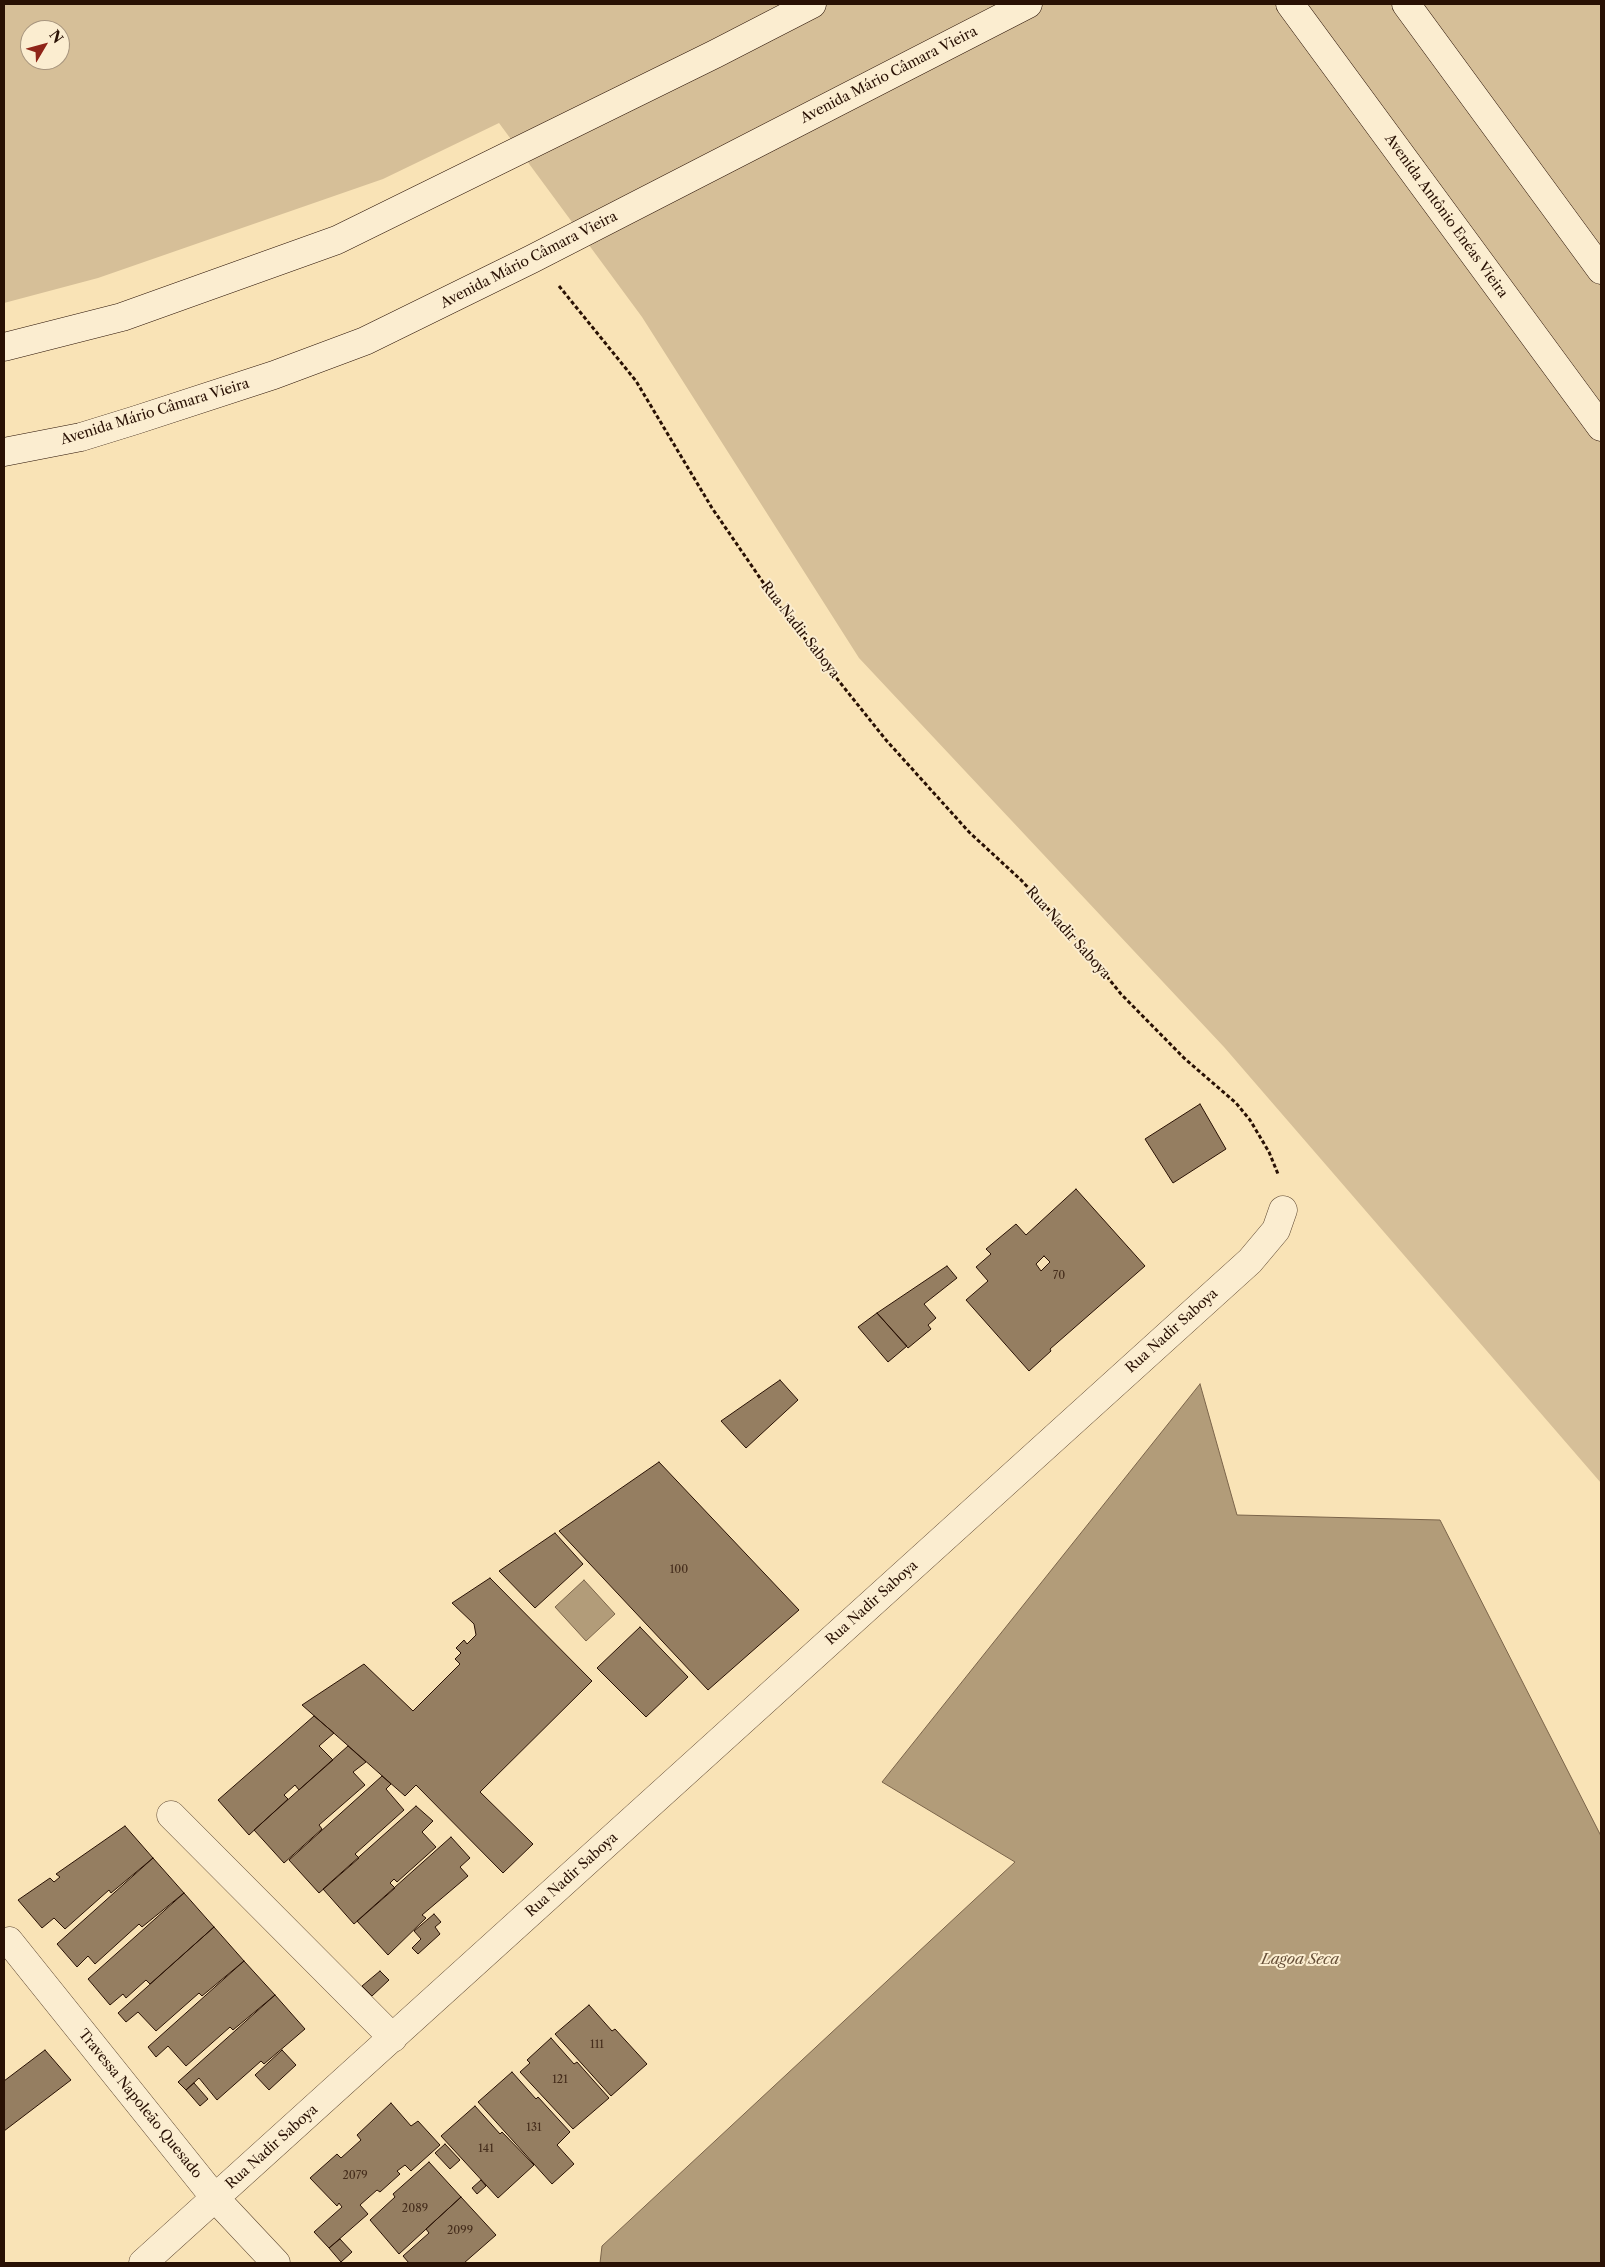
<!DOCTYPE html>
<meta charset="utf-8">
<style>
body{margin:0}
#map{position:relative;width:1605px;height:2267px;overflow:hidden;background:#f9e3b6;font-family:"Libre Caslon Text",serif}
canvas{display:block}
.frame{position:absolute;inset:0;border:5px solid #291104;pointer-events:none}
.north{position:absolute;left:20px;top:20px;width:50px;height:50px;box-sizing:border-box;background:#fbedd0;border:1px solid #a7957e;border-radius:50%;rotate:53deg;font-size:14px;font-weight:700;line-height:20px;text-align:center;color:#291104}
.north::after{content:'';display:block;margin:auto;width:18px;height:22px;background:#8f2418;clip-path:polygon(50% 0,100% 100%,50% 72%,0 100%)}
</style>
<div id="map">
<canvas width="1605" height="2267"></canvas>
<div class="frame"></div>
<div class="north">N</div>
</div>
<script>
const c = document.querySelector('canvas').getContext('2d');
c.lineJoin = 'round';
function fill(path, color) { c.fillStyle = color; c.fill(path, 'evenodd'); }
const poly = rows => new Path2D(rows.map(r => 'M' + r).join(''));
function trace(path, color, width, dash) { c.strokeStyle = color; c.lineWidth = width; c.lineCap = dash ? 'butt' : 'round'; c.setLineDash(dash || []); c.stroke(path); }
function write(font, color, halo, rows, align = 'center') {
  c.font = font + ' "Libre Caslon Text",serif'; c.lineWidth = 4; c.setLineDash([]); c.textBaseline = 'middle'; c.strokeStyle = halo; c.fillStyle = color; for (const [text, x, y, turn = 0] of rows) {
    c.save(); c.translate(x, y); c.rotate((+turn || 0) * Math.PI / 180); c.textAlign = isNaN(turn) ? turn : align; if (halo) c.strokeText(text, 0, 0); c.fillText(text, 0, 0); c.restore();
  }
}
const green = poly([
 [4,4,1601,4,1601,1483,1224,1047,859,658,642,317,499,123,383,179,98,278,4,303],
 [30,30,60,30,60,60,30,60]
]);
const water = poly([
 [1200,1384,1237,1515,1440,1520,1601,1836,1601,2263,600,2263,602,2246,1015,1862,882,1782,1200,1384],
 [584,1580,615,1614,586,1641,555,1607,584,1580]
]);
const building = poly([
 [1200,1104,1226,1149,1173,1183,1145,1139,1200,1104],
 [1076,1189,1145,1266,1050,1349,1051,1351,1029,1371,966,1300,988,1281,976,1267,991,1254,986,1249,1016,1224,1026,1235,1076,1189],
 [1044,1256,1050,1262,1041,1271,1036,1264,1044,1256],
 [947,1266,957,1278,924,1304,936,1318,928,1325,931,1329,908,1348,877,1313,947,1266],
 [877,1313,907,1346,888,1362,858,1327,877,1313],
 [780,1380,798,1400,746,1448,721,1421,780,1380],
 [659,1462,799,1610,708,1690,559,1531,659,1462],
 [555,1533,583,1564,535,1608,499,1571,555,1533],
 [490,1578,592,1681,480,1792,533,1844,503,1873,416,1785,405,1796,302,1705,364,1664,413,1711,460,1664,455,1659,461,1653,456,1648,464,1640,467,1644,476,1635,474,1624,452,1603,490,1578],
 [640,1627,688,1677,646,1717,597,1668,640,1627],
 [314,1716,334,1733,319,1746,333,1760,299,1790,295,1785,284,1795,288,1799,249,1835,218,1800,314,1716],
 [348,1746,366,1762,353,1772,365,1785,319,1825,322,1829,284,1863,254,1830,348,1746],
 [382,1776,391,1784,386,1789,404,1810,355,1854,359,1858,319,1893,289,1860,382,1776],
 [416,1806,433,1821,422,1832,436,1847,397,1882,394,1879,390,1883,395,1888,354,1924,323,1889,416,1806],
 [125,1826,153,1858,111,1893,109,1890,65,1929,54,1918,42,1928,18,1900,50,1878,54,1882,60,1877,56,1874,125,1826],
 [451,1837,470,1858,460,1867,468,1876,422,1915,426,1918,388,1955,357,1921,451,1837],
 [153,1858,184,1893,142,1927,139,1924,95,1964,88,1956,77,1967,57,1944,153,1858],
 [184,1893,214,1927,150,1984,146,1980,126,1998,123,1994,110,2005,88,1979,184,1893],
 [434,1914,441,1922,435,1927,440,1934,418,1954,412,1948,421,1939,414,1931,434,1914],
 [214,1927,244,1961,202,1996,199,1993,156,2031,138,2012,126,2022,118,2013,214,1927],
 [244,1961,275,1995,233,2030,230,2027,186,2066,168,2046,156,2057,148,2047,244,1961],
 [380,1971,389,1980,372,1996,362,1986,380,1971],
 [275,1995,305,2029,264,2064,261,2061,217,2100,199,2078,186,2090,178,2082,275,1995],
 [589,2005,612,2031,615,2029,647,2064,611,2096,555,2034,589,2005],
 [551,2038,574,2064,577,2062,609,2098,573,2129,520,2072,530,2063,527,2060,551,2038],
 [45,2050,71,2080,4,2131,4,2081,45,2050],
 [282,2050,296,2065,269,2090,255,2075,282,2050],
 [512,2072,536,2099,538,2097,570,2132,557,2145,574,2164,552,2184,478,2102,512,2072],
 [194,2083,208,2099,200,2106,186,2090,194,2083],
 [391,2103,411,2126,418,2121,440,2145,411,2171,405,2165,397,2171,400,2174,380,2192,377,2190,360,2205,368,2214,329,2248,314,2232,342,2207,339,2203,337,2206,310,2178,337,2154,341,2158,361,2140,357,2135,391,2103],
 [475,2106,500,2134,502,2132,534,2165,498,2198,441,2136,475,2106],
 [445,2144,460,2160,450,2169,435,2153,445,2144],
 [429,2162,461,2197,399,2254,370,2220,395,2197,393,2194,429,2162],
 [481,2180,486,2186,477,2194,472,2188,481,2180],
 [461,2197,496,2235,464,2263,409,2263,403,2256,429,2233,426,2229,461,2197],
 [340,2239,352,2252,341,2262,329,2248,340,2239]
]);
const path = poly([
 [559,286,636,381,712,508,782,610,886,740,969,832,1021,880,1080,943,1121,994,1184,1058,1236,1103,1250,1120,1269,1152,1278,1174]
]);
const street = poly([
 [171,1815,393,2038],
 [9,1941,215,2198,276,2263],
 [143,2263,1250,1261,1276,1230,1283,1210]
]);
const secondary = poly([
 [1290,4,1601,427],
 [1406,4,1601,270],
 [4,347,122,317,337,240,715,54,812,4],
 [4,452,81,437,136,420,274,375,365,341,532,259,1028,4]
]);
const numberNames = [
 ["70",1059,1276],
 ["100",679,1570],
 ["111",597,2045],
 ["121",560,2080],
 ["131",534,2128],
 ["141",486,2149],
 ["2079",355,2176],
 ["2089",415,2209],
 ["2099",460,2231]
];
const streetNames = [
 ["Avenida Mário Câmara Vieira",889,75,-27],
 ["Avenida Antônio Enéas Vieira",1446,216,54],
 ["Avenida Mário Câmara Vieira",529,260,-27],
 ["Avenida Mário Câmara Vieira",155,412,-17],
 ["Rua Nadir Saboya",800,630,52],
 ["Rua Nadir Saboya",1068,933,48],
 ["Rua Nadir Saboya",1172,1331,-42],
 ["Rua Nadir Saboya",872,1603,-42],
 ["Rua Nadir Saboya",572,1875,-42],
 ["Travessa Napoleão Quesado",140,2104,51],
 ["Rua Nadir Saboya",272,2147,-42]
];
const waterNames = [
 ["Lagoa Seca",1300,1960]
];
fill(green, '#d6bf98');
fill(water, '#b29c79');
trace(water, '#7b644a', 1);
fill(building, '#957e61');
trace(building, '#291104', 1);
trace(street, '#5d4630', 29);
trace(secondary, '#291104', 29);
trace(path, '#291104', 3, [4, 2.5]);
trace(street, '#fbedd0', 28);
trace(secondary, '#fbedd0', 28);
write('11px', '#442c1b', null, numberNames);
write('14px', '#291104', '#fbedd0', streetNames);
write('italic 15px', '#675039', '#fbedd0', waterNames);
</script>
